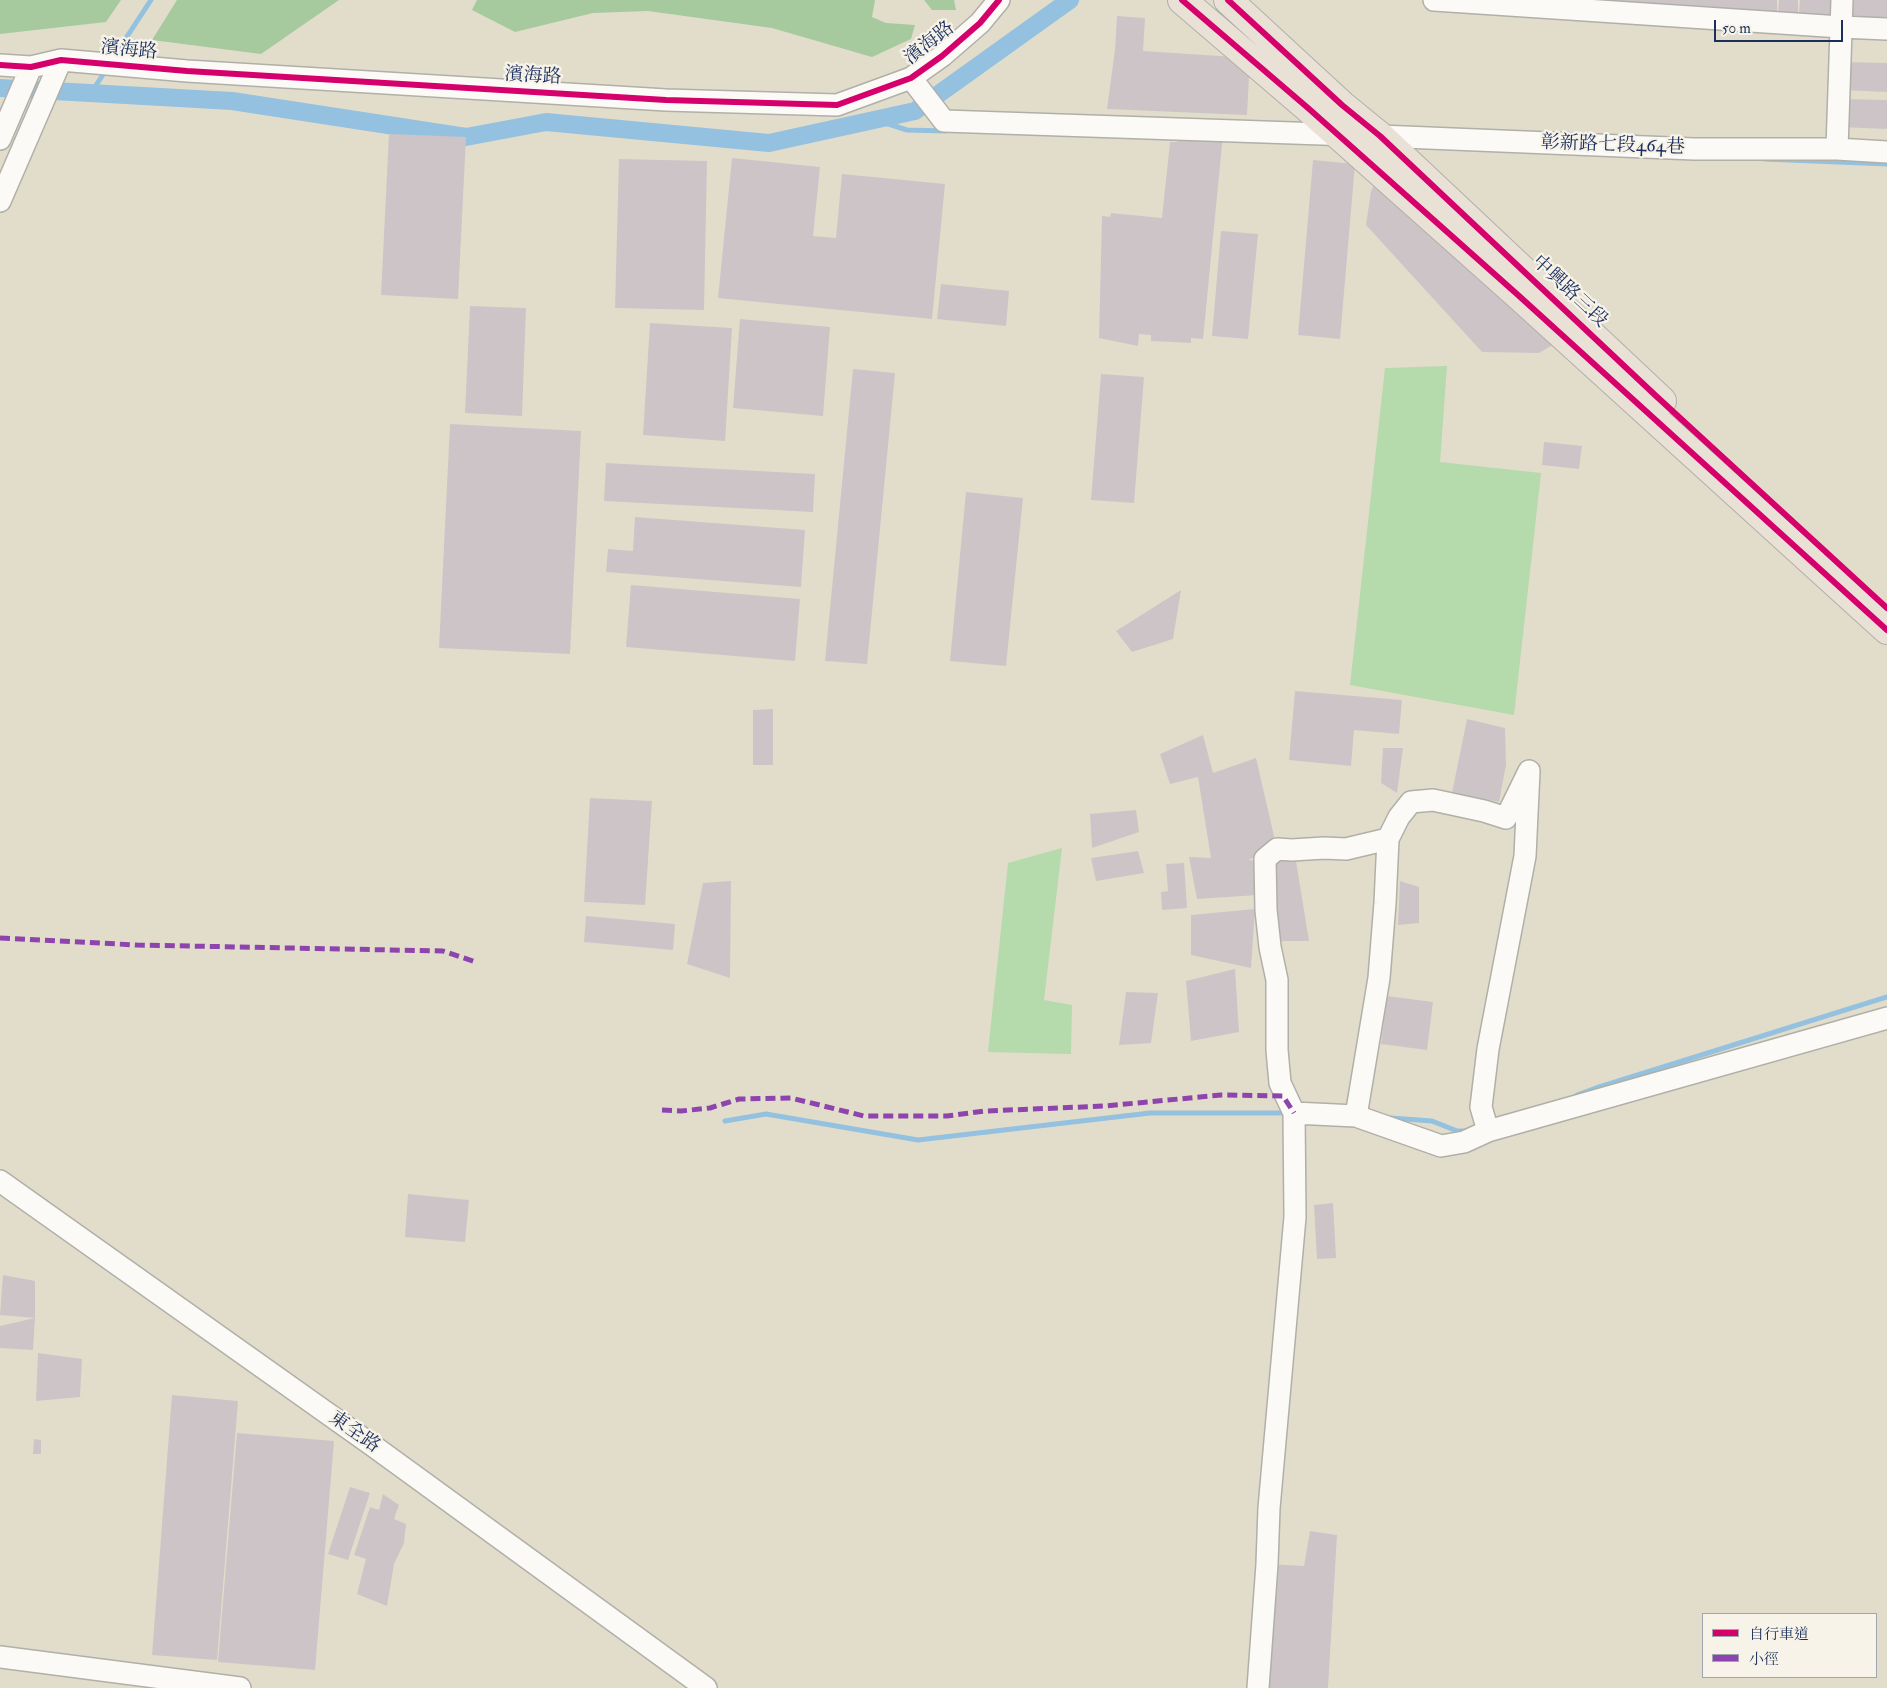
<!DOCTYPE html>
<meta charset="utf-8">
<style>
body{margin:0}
#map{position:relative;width:1887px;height:1688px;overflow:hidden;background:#e2ddcb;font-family:"IM FELL Double Pica","Noto Serif TC",serif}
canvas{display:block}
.legend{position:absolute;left:1702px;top:1613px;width:175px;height:65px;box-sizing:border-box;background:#f7f3e8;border:1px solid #9fa5b1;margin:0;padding:6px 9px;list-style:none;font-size:15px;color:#1b2f5e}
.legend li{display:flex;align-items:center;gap:10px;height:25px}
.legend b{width:25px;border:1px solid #9fa5b1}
.scale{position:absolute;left:1714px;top:20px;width:129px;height:22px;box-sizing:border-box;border:2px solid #1b2f5e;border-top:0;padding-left:6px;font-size:15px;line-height:18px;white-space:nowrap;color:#1b2f5e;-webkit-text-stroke:4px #f7f3e8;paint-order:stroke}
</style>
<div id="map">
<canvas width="1887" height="1688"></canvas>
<ul class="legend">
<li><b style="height:6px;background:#d6006c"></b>自行車道</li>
<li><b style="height:6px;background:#8e44ad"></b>小徑</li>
</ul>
<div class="scale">50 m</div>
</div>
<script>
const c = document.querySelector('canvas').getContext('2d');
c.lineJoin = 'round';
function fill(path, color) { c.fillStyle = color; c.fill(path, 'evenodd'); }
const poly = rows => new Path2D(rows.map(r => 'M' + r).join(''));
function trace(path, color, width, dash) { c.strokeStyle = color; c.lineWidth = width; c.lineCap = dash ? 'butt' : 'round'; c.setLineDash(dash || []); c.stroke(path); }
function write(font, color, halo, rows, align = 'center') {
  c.font = font + ' "IM FELL Double Pica","Noto Serif TC",serif'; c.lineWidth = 4.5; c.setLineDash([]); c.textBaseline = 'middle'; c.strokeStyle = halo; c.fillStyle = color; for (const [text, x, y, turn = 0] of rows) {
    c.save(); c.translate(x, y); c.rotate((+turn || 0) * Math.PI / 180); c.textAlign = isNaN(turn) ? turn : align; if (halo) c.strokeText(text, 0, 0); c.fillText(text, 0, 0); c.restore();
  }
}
const green = poly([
 [1447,366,1440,462,1541,473,1514,715,1350,685,1385,368],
 [1062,848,1044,1000,1072,1005,1071,1054,988,1052,1008,863]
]);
const forest = poly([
 [0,0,121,0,106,22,0,34],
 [177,0,339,0,261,54,152,40],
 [477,0,875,0,872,17,886,23,915,25,911,39,872,57,772,28,648,11,593,13,515,32,472,10],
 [924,0,954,0,956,10,932,10]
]);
const stream = poly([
 [113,58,151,0],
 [91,93,106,70],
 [876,120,907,130,946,131],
 [1764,159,1887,164],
 [1577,1095,1596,1088,1887,997],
 [1391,1118,1432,1121,1457,1131,1468,1131],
 [725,1121,766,1114,918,1140,1150,1113,1288,1113]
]);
const canal = poly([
 [0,88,232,101,466,137,546,122,769,143,915,111,1070,0]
]);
const building = poly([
 [1583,0,1777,0,1777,14],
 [1779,0,1798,0,1798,15,1778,14],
 [1800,0,1833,0,1832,16,1799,15],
 [1848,0,1887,0,1887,19,1847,17],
 [1117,16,1145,18,1143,51,1250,58,1247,115,1107,109,1115,50],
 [1842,62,1887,63,1887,92,1841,90],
 [1841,99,1887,100,1887,129,1840,127],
 [1178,131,1223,135,1203,339,1191,338,1191,343,1151,341,1151,335,1139,334,1138,346,1099,338,1102,216,1110,217,1111,213,1162,218,1170,142,1177,142],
 [389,134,466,137,458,299,381,295],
 [732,158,820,167,813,236,836,238,842,174,945,184,932,319,718,298],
 [619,159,707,161,704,310,615,308],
 [1313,160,1355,164,1340,339,1298,335],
 [1379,176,1561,340,1539,353,1482,352,1366,225,1371,191],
 [1221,231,1258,234,1248,339,1212,336],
 [941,284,1009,291,1006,326,937,319],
 [470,306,526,308,522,416,465,413],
 [740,319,830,327,823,416,733,408],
 [650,323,732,328,725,441,643,435],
 [853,369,895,373,867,664,825,661],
 [1101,374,1144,377,1134,503,1091,500],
 [450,424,581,431,570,654,439,648],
 [1544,442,1582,446,1579,469,1542,465],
 [606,463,815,474,813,512,604,501],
 [966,492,1023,498,1006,666,950,661],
 [635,517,805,530,801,587,606,572,608,549,633,551],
 [631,585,800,599,795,661,626,647],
 [1181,590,1173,639,1132,652,1116,631],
 [1295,691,1402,700,1399,734,1354,730,1351,766,1289,760],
 [773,709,773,765,753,765,753,710],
 [1467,719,1505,728,1506,765,1499,802,1452,793],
 [1203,735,1213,773,1256,758,1277,849,1248,860,1260,861,1258,895,1197,899,1189,857,1211,858,1198,777,1170,784,1160,754],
 [1383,748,1403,748,1397,793,1381,783],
 [590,798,652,801,645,905,584,902],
 [1136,810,1139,832,1092,848,1090,814],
 [1138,851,1144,873,1096,881,1091,858],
 [1265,859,1296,861,1309,941,1272,941],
 [1184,863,1187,908,1162,910,1161,892,1168,891,1166,864],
 [731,881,730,978,687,964,703,883],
 [1400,881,1419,887,1419,923,1398,925],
 [1255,909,1251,968,1191,955,1191,915],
 [586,916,675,924,673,950,584,942],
 [1235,969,1239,1032,1191,1041,1186,981],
 [1126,992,1158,993,1151,1043,1119,1045],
 [1387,996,1433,1002,1427,1050,1381,1044],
 [408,1194,469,1200,465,1242,405,1237],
 [1333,1203,1336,1258,1317,1259,1314,1205],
 [3,1275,35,1281,35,1318,0,1315],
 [35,1318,33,1350,0,1348,0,1326],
 [38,1353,82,1359,80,1397,36,1401],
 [172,1395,238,1401,217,1660,152,1655],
 [237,1433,334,1441,315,1670,218,1662],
 [34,1439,41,1440,41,1454,33,1454],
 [350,1487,370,1493,348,1560,328,1554],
 [383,1494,399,1505,394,1519,406,1524,404,1543,394,1564,387,1606,357,1594,366,1559,354,1555,370,1507,379,1510],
 [1310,1531,1337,1535,1328,1688,1259,1688,1267,1564,1304,1566]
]);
const minor = poly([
 [1434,0,1841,27,1887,29],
 [0,65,31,67,61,60,187,71,666,100,837,105,911,78,942,56,980,23,999,0],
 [911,78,944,121,1380,136,1694,149,1837,149,1887,152],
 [0,139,31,67],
 [1837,149,1842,0],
 [0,201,61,60],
 [1294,1113,1356,1116,1441,1146,1464,1142,1488,1131,1887,1018],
 [1356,1116,1379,978,1385,903,1388,839],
 [0,1181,372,1445,706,1688],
 [0,1657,240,1688],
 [1258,1688,1267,1564,1269,1508,1295,1217,1294,1113,1280,1083,1277,1050,1277,980,1270,947,1266,910,1265,859,1277,849,1292,850,1324,848,1346,849,1388,839,1399,817,1411,802,1433,800,1484,811,1506,818,1529,771,1525,856,1488,1049,1481,1107,1488,1131]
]);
const major = poly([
 [1182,0,1308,108,1518,295,1887,630],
 [1228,0,1342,105,1380,136,1662,401]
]);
const quiet = poly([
 [0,938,137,945,443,951,476,962],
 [662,1110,681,1111,710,1108,739,1099,791,1098,864,1116,947,1116,985,1111,1105,1106,1221,1095,1283,1096,1294,1113]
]);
const cycleway = poly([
 [1182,0,1308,108,1518,295,1887,630],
 [1228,0,1342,105,1380,136,1655,395,1887,608],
 [0,65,31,67,61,60,187,71,666,100,837,105,911,78,942,56,980,23,999,0]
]);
const streetNames = [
 ["濱海路",930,44,-38],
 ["濱海路",129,51,5],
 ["濱海路",533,77,3],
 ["彰新路七段464巷",1613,146,2],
 ["中興路三段",1569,292,43],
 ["東全路",354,1433,35]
];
fill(green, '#b5daab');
fill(forest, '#a6c99e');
trace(stream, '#94c1df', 5);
trace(canal, '#94c1df', 18);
fill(building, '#cdc4c8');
trace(minor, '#b0afa8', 24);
trace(major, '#b0afa8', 30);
trace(minor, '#fbfaf7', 21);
trace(major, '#eae1d6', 28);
trace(quiet, '#8e44ad', 5, [10, 5]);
trace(cycleway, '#d6006c', 6);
write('19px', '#1b2f5e', '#f7f3e8', streetNames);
</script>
